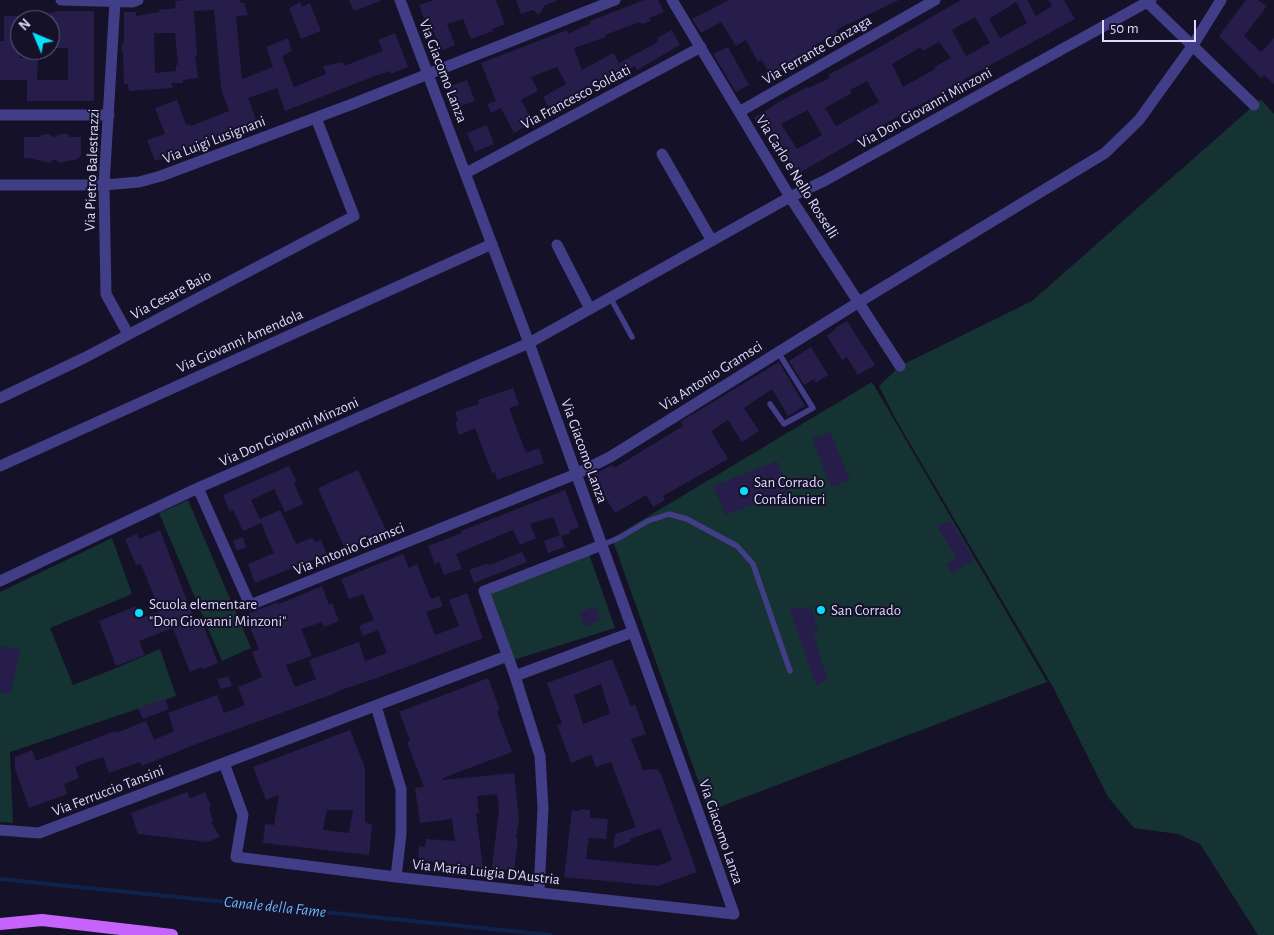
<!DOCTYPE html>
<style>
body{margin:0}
#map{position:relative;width:1274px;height:935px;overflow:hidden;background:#151129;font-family:"Alegreya Sans",sans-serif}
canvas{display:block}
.north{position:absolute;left:10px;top:10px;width:50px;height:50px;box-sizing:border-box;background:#151129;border:1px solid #65617e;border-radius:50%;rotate:315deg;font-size:14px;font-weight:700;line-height:20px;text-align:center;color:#dedafe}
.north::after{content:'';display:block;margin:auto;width:18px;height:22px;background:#09dffb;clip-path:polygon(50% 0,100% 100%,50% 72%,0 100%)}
.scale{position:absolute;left:1102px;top:20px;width:94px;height:22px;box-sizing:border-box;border:2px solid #dedafe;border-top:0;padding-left:6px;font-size:15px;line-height:18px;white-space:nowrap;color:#dedafe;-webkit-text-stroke:4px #151129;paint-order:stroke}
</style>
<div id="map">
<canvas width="1274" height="935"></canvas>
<div class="north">N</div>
<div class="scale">50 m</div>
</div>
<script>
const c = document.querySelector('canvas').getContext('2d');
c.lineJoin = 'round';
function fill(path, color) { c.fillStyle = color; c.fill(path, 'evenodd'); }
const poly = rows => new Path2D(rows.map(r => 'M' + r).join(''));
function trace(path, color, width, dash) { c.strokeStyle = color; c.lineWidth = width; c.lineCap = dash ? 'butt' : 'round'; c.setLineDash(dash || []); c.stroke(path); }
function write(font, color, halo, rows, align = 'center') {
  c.font = font + ' "Alegreya Sans",sans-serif'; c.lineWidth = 4; c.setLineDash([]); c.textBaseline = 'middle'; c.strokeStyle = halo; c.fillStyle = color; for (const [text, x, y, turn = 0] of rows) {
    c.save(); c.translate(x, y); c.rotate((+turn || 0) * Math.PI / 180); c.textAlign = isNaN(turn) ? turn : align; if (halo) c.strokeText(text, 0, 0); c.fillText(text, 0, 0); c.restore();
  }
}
const green = poly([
 [1261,99,1274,114,1274,935,1258,935,1200,844,1178,834,1134,828,1108,797,1053,687,895,418,879,386,900,366,1032,301],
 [872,382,1047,682,709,811,612,538],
 [188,500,251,648,222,661,159,513],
 [112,538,132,594,50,628,73,685,114,669,160,649,176,696,10,752,13,823,0,822,0,592],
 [589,554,615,628,513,660,489,593]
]);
const stream = poly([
 [0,879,550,935]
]);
const building = poly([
 [185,0,240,0,240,3,244,3,248,15,236,16,242,79,273,67,266,47,288,38,292,51,282,56,294,87,326,74,323,66,343,62,344,66,383,51,378,40,395,33,408,67,391,74,390,71,375,76,285,111,277,88,248,98,257,122,155,161,147,140,165,134,155,108,177,100,186,125,190,124,190,126,229,111,220,86,221,86,214,10,194,11,197,56,195,56,198,78,183,80,183,83,171,83,173,88,129,91,128,84,124,84,123,53,122,53,122,43,124,43,124,12,136,12,136,16,159,12,159,10,176,8,175,1],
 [154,33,175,33,178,65,176,65,176,71,155,73],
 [349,0,380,0,380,1,354,11],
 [434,0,496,0,505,24,492,29,493,31,471,39,463,19,447,24,455,45,441,51,429,21,426,23,419,5],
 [516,0,556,0,556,1,544,6,539,15,533,10,521,14],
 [644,0,658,0,664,12,649,18,651,21,642,24,640,22,605,35,606,37,574,48,582,70,613,53,619,63,658,42,657,38,672,30,680,45,637,70,635,66,596,87,587,94,586,93,581,96,580,95,560,107,559,105,556,106,555,104,549,108,543,97,566,84,557,67,531,77,538,91,521,100,533,122,514,133,501,108,491,113,487,104,496,101,481,63,567,30,568,34,591,23,590,21],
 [729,0,899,0,836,30,838,34,816,44,819,50,785,68,771,77,762,60,758,62,746,40,736,46,721,22,701,33,692,19],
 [961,0,1027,0,1036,16,1052,6,1049,0,1064,0,1075,19,963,80,964,81,948,90,904,113,792,177,769,136,766,137,754,118,777,103,807,87,808,88,830,78,828,75,873,51],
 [1016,2,1027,23,1000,38,989,19],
 [975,17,990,43,966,56,952,30],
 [939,42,951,58,934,67,935,69,903,87,892,64,921,47,923,51],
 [867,81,879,102,836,126,825,108,852,93,850,90],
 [808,110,822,135,797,149,781,124],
 [1246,0,1258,0,1267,6,1244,36,1261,52,1274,38,1274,84,1264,75,1261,78,1219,36],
 [300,2,302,7,310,3,321,31,301,39,289,8],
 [56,11,94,11,94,101,27,101,27,80,0,80,0,41,4,41,4,16,20,16,20,58,38,58,37,80,68,80,68,48,50,48,50,13,55,12],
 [728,47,749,85,736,92,713,54],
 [467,80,475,101,455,108,448,87],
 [487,125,494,144,475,152,467,133],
 [48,134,54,137,61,134,68,134,70,137,81,137,81,155,78,159,59,163,55,159,49,163,29,158,24,158,24,137,38,137,42,135],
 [847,321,875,365,858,375,847,357,842,360,827,336,836,329,835,328],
 [811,347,828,375,816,383,814,379,804,385,789,361],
 [779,362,805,406,788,416,772,389,744,408,759,431,742,442,728,420,711,431,728,459,663,496,665,500,653,507,646,495,615,513,603,494,605,493,593,475,612,465,614,468,683,426,680,422],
 [513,388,519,405,509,408,526,453,539,448,544,463,497,480,495,472,492,473,475,428,459,435,455,422,458,421,455,412,479,404,478,400],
 [830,432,850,480,831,487,812,439],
 [777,461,789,491,725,515,713,486],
 [289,466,297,482,294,483,303,504,285,512,274,489,251,500,260,519,280,510,296,544,312,538,315,542,321,540,327,554,255,583,248,564,274,553,261,523,243,531,233,510,230,512,223,495],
 [358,470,386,530,345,549,318,488],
 [565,490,579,527,569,531,570,533,561,536,565,547,548,553,544,541,560,535,553,517,530,524,536,538,520,545,513,530,456,554,462,569,444,575,439,562,435,564,428,546,462,533,461,531],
 [950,520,974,560,952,573,946,564,957,558,937,527],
 [160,530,194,619,200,617,218,663,203,669,202,667,190,672,173,628,139,641,145,655,116,666,99,621,136,606,141,618,160,611,141,564,136,565,125,539,137,534,139,539],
 [243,537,246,547,237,551,233,541],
 [522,552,527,562,474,583,469,570,488,563,489,565],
 [403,554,409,568,417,564,431,599,439,596,443,606,426,612,435,635,459,626,449,600,467,593,483,638,377,678,341,690,333,694,199,743,142,766,140,762,109,773,103,757,93,760,75,767,79,778,64,784,67,794,29,808,15,769,15,757,32,750,36,761,115,731,116,733,146,721,154,740,174,731,168,713,217,695,224,713,245,705,238,687,262,677,252,652,259,649,245,615,278,602,279,604,322,586,329,605,332,603,339,621,324,627,322,622,301,629,312,656,286,665,295,687,316,679,309,660,359,642,365,661,387,653,378,630,363,636,359,626,374,620,363,594,349,599,341,579],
 [595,606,601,620,585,627,579,613],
 [801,606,802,609,810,606,819,630,813,633,818,648,817,648,828,680,816,685,790,610],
 [0,646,20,649,11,694,0,692],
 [612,659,631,706,635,704,646,734,631,739,643,770,657,769,661,774,697,872,658,886,564,877,572,810,580,811,580,809,590,810,590,818,608,819,606,839,589,838,586,859,658,866,672,860,660,828,630,839,631,841,613,849,615,834,636,827,611,762,596,767,591,755,571,763,557,725,562,724,547,683],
 [601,684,610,714,583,724,574,695],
 [228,676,232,686,221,689,217,679],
 [488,678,500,710,497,712,512,752,443,778,443,780,514,773,519,819,516,838,518,838,514,871,492,868,499,809,497,794,477,796,479,813,476,813,483,868,418,860,419,846,425,847,426,839,455,841,452,819,420,823,415,788,424,787,407,742,410,740,399,712],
 [165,699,169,709,143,719,138,708],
 [350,730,365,768,365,823,372,824,369,855,263,843,265,824,274,825,279,795,266,800,253,767],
 [327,810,353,810,349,833,323,830],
 [187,792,190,798,205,792,211,806,209,808,213,821,211,822,220,837,207,842,138,834,131,813]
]);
const service = poly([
 [610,297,632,337],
 [770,404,784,424,813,408,778,352],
 [602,545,619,538,648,521,669,514,687,519,737,546,753,564,790,671]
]);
const minor = poly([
 [61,0,133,2,138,0],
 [672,0,790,197,900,366],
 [1145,0,1254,105],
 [115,1,104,185,106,294,128,334],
 [739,112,935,0],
 [0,115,109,115],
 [662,154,712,241],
 [466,173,701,47],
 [0,185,104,185,139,182,161,176,355,103,615,0],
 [557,245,590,309],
 [0,398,84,358,354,216,316,118],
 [0,466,492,244],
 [198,488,250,605,576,474,610,457,859,302,1105,153,1139,120,1193,45,1221,0],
 [0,581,198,488,529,343,790,197,824,181,1151,0],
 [515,676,633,632],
 [376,706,401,789,401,834,396,877],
 [224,763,243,815,236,857,396,877,734,914,695,803,529,343,400,0],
 [0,830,39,833,507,656],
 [539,892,543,808,540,756,515,676,484,591,602,545]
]);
const primary = poly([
 [0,924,42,920,172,935]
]);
const markers = [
 [744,491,5,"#09dffb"],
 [821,610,5,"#09dffb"],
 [139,613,5,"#09dffb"]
];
const streetNames = [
 ["Via Ferrante Gonzaga",817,50,-30],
 ["Via Giacomo Lanza",443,71,69],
 ["Via Francesco Soldati",576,97,-28],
 ["Via Don Giovanni Minzoni",925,108,-29],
 ["Via Luigi Lusignani",214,140,-21],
 ["Via Pietro Balestrazzi",92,170,-88],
 ["Via Carlo e Nello Rosselli",797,177,58],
 ["Via Cesare Baio",171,295,-28],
 ["Via Giovanni Amendola",240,341,-24],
 ["Via Antonio Gramsci",711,376,-32],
 ["Via Don Giovanni Minzoni",289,432,-24],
 ["Via Giacomo Lanza",584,451,70],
 ["Via Antonio Gramsci",349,549,-22],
 ["Via Ferruccio Tansini",108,791,-21],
 ["Via Giacomo Lanza",721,832,71],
 ["Via Maria Luigia D'Austria",486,872,6]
];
const poiNames = [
 ["San Corrado",754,482],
 ["Confalonieri",754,499],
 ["Scuola elementare",149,604],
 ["\"Don Giovanni Minzoni\"",149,621],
 ["San Corrado",831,610]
];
const waterNames = [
 ["Canale della Fame",275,907,6]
];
fill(green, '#143332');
trace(stream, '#0e234b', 4);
fill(building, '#271d4a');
trace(service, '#413d87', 5.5);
trace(minor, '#413d87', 11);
trace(primary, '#c563fc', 12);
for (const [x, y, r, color] of markers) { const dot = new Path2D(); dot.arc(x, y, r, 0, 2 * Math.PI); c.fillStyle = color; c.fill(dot); trace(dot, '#151129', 2); }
write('15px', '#dedafe', '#151129', streetNames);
write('15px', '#dedafe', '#151129', poiNames, 'left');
write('italic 16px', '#6ab6fc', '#151129', waterNames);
</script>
